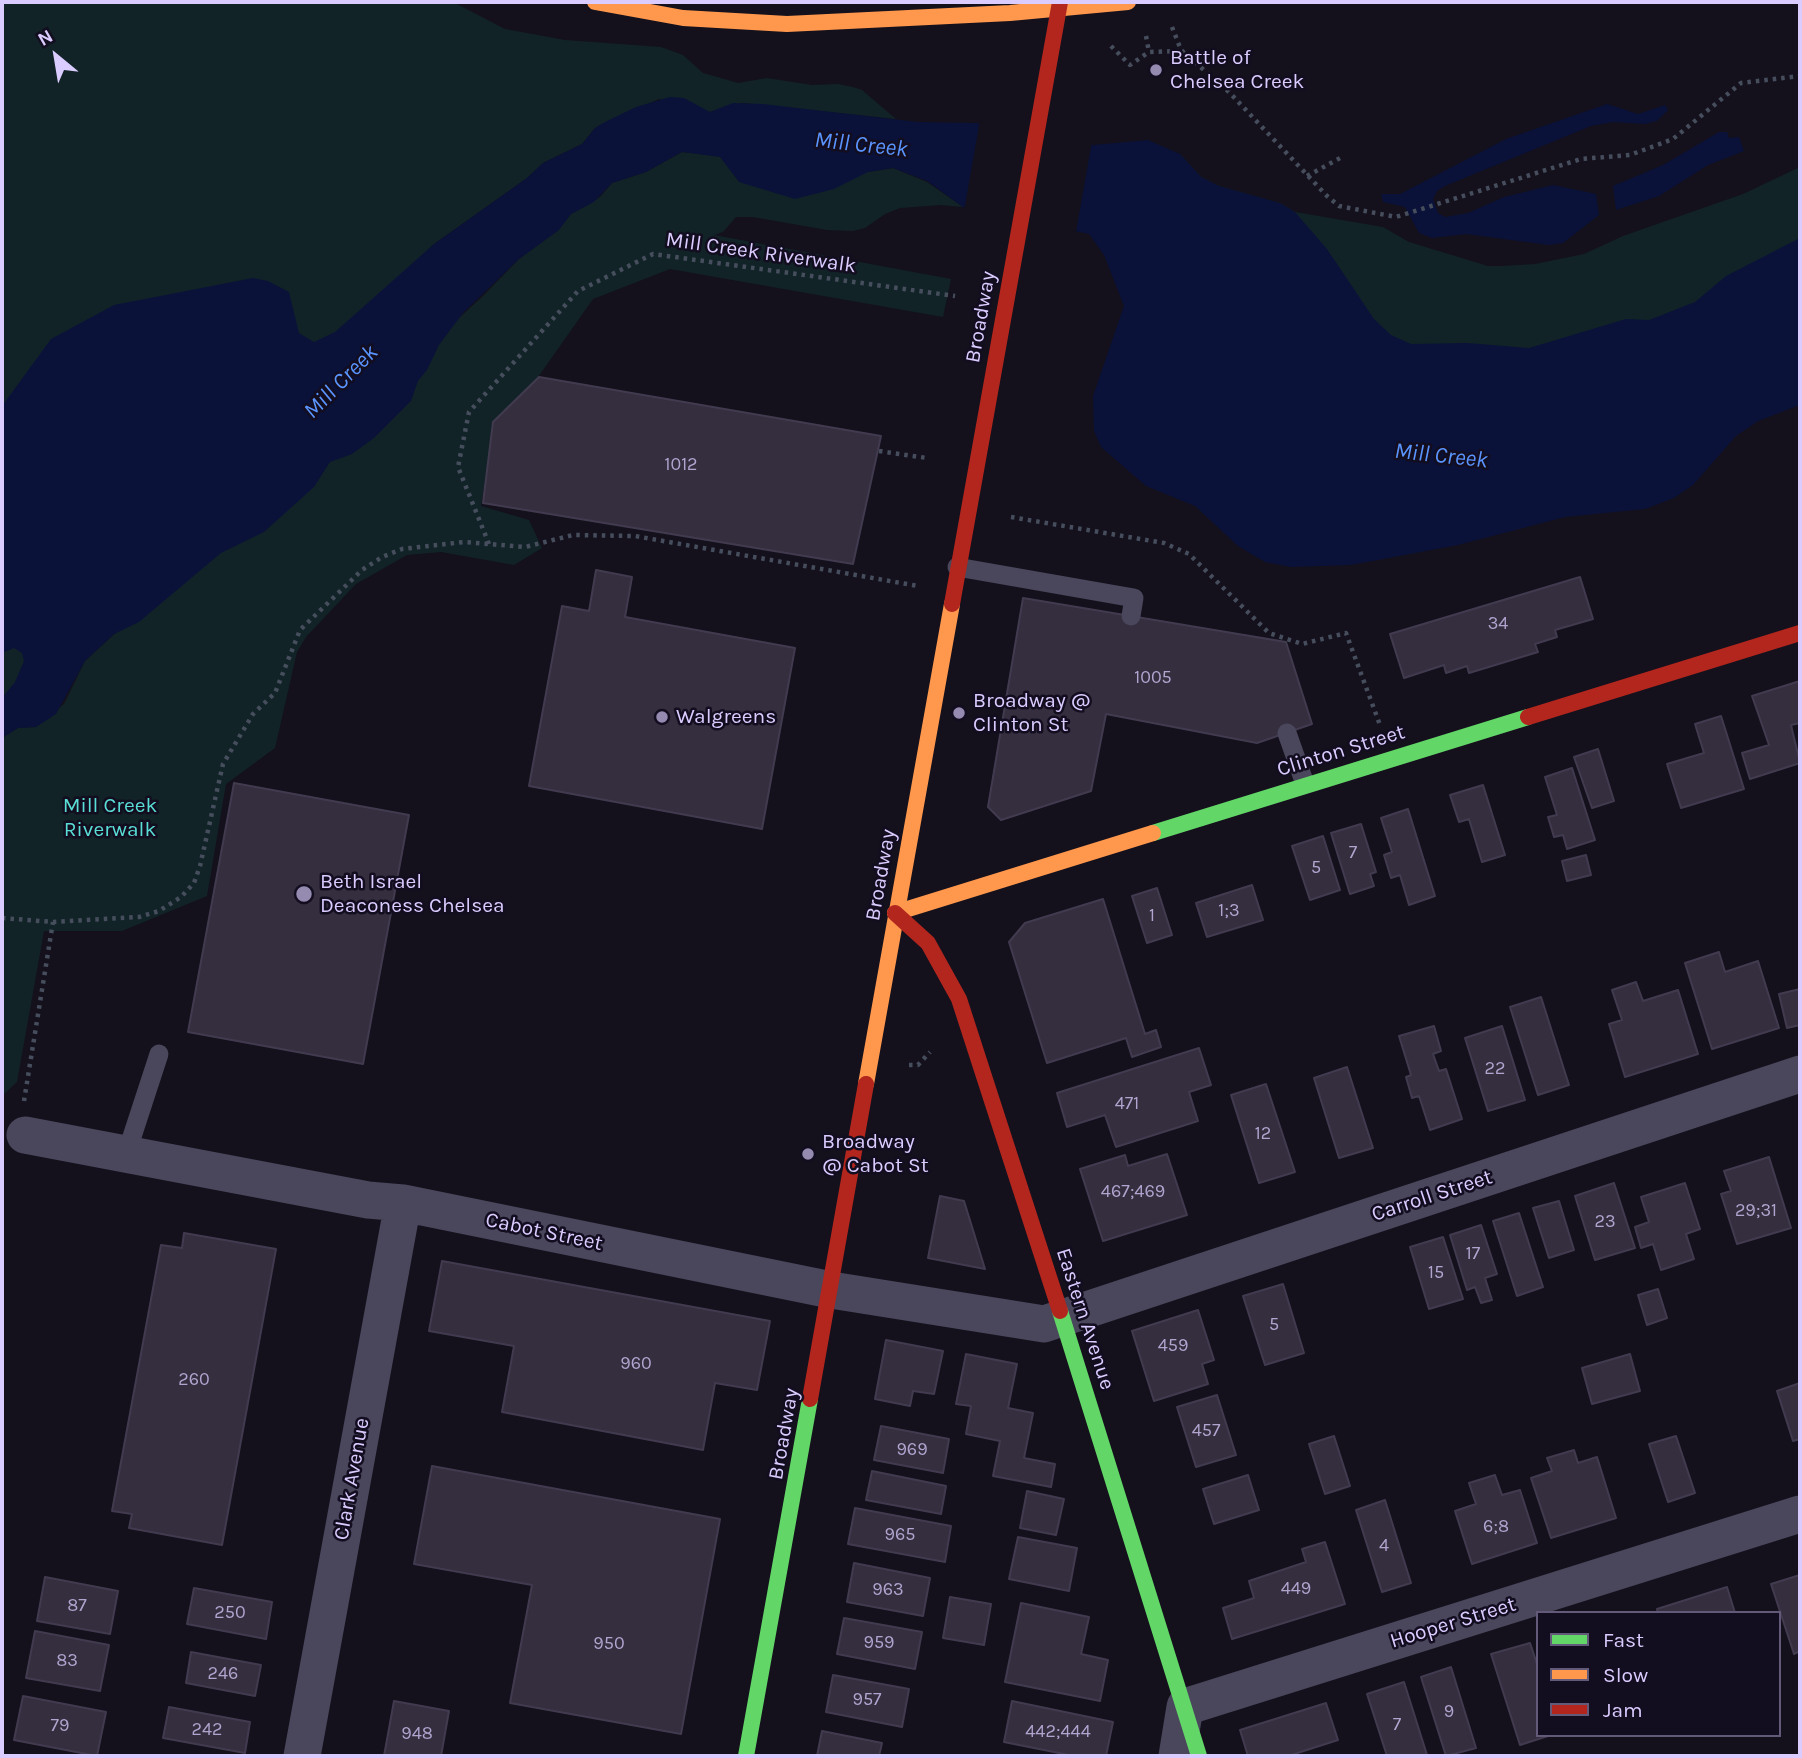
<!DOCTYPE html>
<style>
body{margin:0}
#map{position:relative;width:1802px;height:1758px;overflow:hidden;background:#14111c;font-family:Karla,sans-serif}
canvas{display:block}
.frame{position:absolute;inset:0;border:4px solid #dbccff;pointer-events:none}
.legend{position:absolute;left:1536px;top:1611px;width:245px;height:126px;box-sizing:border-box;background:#130d20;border:2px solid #635979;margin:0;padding:9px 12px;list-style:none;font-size:21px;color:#dbccff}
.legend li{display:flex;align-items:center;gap:14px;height:35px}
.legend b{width:35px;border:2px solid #635979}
.north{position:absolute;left:21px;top:21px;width:70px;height:70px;-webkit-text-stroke:5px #130d20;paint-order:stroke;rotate:330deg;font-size:19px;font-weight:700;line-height:28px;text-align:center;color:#dbccff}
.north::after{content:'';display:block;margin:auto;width:24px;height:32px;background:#dbccff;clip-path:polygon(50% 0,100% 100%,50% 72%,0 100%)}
</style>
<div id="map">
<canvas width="1802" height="1758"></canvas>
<div class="frame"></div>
<ul class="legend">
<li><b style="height:9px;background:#63d668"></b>Fast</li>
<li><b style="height:9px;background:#ff974d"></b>Slow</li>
<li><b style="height:9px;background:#b3261e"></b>Jam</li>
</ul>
<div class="north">N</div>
</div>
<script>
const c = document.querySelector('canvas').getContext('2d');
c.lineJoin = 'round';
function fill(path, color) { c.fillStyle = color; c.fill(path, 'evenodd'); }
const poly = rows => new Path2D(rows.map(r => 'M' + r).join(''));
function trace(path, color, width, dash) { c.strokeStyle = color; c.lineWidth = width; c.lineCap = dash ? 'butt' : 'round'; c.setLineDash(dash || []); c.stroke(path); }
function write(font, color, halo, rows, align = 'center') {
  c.font = font + ' Karla,sans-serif'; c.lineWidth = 5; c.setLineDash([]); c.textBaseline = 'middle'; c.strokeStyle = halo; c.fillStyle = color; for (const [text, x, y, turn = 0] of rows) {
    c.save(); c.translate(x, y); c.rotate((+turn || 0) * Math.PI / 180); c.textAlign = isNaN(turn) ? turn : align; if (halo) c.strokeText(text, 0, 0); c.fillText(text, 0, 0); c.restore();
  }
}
const green = poly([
 [2,2,453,2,505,29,565,40,661,47,683,55,703,73,738,83,767,78,812,85,838,84,853,87,862,90,896,119,743,103,710,112,659,99,595,128,582,144,543,163,527,178,434,244,383,292,2,709],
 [682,152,868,172,893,168,927,182,963,207,941,205,900,208,885,214,865,228,853,231,827,230,753,217,736,217,723,232,714,235,951,279,943,317,670,269,593,299,491,444,481,506,529,520,542,548,514,565,441,552,407,555,356,584,306,637,297,652,275,748,226,784,207,896,122,931,44,931,17,1082,2,1096,2,738,18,728,36,727,64,704,85,661,484,295,519,259,558,230,571,214,600,197,612,183,646,172],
 [1180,154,1201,177,1219,186,1280,203,1295,212,1383,227,1409,242,1488,266,1502,266,1535,264,1584,254,1623,236,1743,194,1800,167,1800,293,1441,435,1147,171]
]);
const water = poly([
 [670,97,684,98,710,112,733,103,763,104,918,122,977,123,1093,145,1148,140,1180,154,1201,177,1219,186,1280,203,1295,212,1327,249,1374,319,1391,335,1411,344,1467,343,1529,348,1626,319,1649,320,1695,302,1726,276,1800,238,1800,405,1758,421,1736,436,1693,485,1674,498,1645,509,1565,517,1458,545,1351,565,1291,567,1265,562,1238,546,1195,506,1146,486,1101,447,1094,431,1093,396,1124,306,1104,255,1089,234,963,207,927,181,893,168,868,172,834,189,795,199,739,182,720,157,682,152,646,172,612,183,594,202,571,214,559,230,519,259,463,313,439,345,427,370,418,381,411,401,374,438,352,454,330,462,314,487,264,532,221,553,139,622,114,634,85,661,56,714,36,727,18,728,2,738,2,698,15,682,24,661,22,653,14,648,2,653,2,406,51,339,114,305,253,278,268,281,289,292,299,333,314,342,335,332,434,244,527,178,543,163,582,144,595,128,603,123,636,107],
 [1607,104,1638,114,1665,105,1668,110,1657,121,1645,124,1613,122,1591,126,1445,186,1437,191,1433,199,1438,213,1445,217,1468,213,1504,197,1553,185,1596,194,1599,215,1563,243,1549,245,1466,234,1432,238,1419,233,1405,207,1383,202,1381,194,1400,194,1506,139],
 [1719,132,1727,132,1729,138,1739,137,1744,151,1708,165,1659,196,1616,210,1613,186,1663,165]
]);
const pier = poly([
 [980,120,1092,141,1076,232,964,211]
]);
const building = poly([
 [539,377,881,436,853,564,483,503,493,422,539,377],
 [596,570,632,577,625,617,795,648,762,829,529,786,562,606,589,611,596,570],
 [1580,577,1593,619,1555,630,1557,637,1535,644,1538,652,1469,673,1467,666,1446,673,1444,665,1404,678,1390,634,1580,577],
 [1023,598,1286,642,1312,724,1257,743,1106,714,1091,791,1001,820,988,807,1023,598],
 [1800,681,1800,723,1791,725,1800,763,1750,779,1742,753,1769,745,1752,696,1800,681],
 [1721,716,1744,789,1681,808,1667,764,1704,753,1695,724,1721,716],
 [1598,749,1614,801,1592,808,1574,757,1598,749],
 [1572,768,1595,840,1567,849,1563,835,1554,837,1548,817,1557,815,1545,777,1572,768],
 [234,783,409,815,363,1064,188,1032,234,783],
 [1483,785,1505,855,1482,862,1469,819,1459,822,1450,795,1483,785],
 [1408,809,1435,896,1409,905,1400,875,1391,878,1384,855,1392,852,1381,818,1408,809],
 [1361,824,1376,872,1370,874,1374,886,1350,894,1331,833,1361,824],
 [1323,836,1340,890,1310,900,1292,846,1323,836],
 [1586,855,1591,875,1567,881,1562,861,1586,855],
 [1252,885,1263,920,1207,937,1196,903,1252,885],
 [1157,888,1172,935,1147,943,1132,896,1157,888],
 [1103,899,1145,1034,1156,1030,1161,1047,1132,1057,1126,1038,1047,1063,1009,942,1025,923,1103,899],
 [1719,952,1725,972,1758,961,1779,1028,1712,1049,1685,963,1719,952],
 [1636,982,1643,1001,1678,990,1698,1054,1625,1077,1609,1024,1622,1020,1612,990,1636,982],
 [1800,989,1800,1025,1787,1028,1779,994,1800,989],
 [1541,997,1569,1085,1538,1095,1510,1007,1541,997],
 [1434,1026,1441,1051,1433,1054,1439,1071,1446,1069,1462,1119,1430,1130,1419,1096,1412,1098,1406,1077,1411,1075,1399,1036,1434,1026],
 [1502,1026,1525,1100,1488,1111,1465,1038,1502,1026],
 [1199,1048,1211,1085,1189,1092,1198,1121,1116,1147,1105,1115,1067,1127,1057,1093,1199,1048],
 [1347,1067,1373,1148,1339,1158,1314,1078,1347,1067],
 [1266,1084,1295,1172,1259,1183,1231,1095,1266,1084],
 [1167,1154,1187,1215,1103,1241,1080,1169,1125,1155,1128,1166,1167,1154],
 [1769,1157,1791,1228,1737,1244,1721,1194,1731,1191,1724,1171,1769,1157],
 [1614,1183,1635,1248,1595,1260,1575,1196,1614,1183],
 [1685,1183,1700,1229,1686,1234,1694,1259,1661,1270,1653,1244,1641,1248,1635,1227,1649,1222,1641,1197,1685,1183],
 [940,1196,964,1201,985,1269,928,1258,940,1196],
 [1559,1201,1574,1250,1549,1258,1533,1208,1559,1201],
 [1519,1213,1543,1287,1517,1296,1493,1221,1519,1213],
 [1481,1225,1497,1274,1485,1278,1492,1300,1481,1303,1475,1287,1467,1290,1450,1235,1481,1225],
 [184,1233,276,1249,222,1545,129,1528,132,1514,112,1511,161,1245,182,1248,184,1233],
 [1443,1237,1463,1299,1429,1309,1410,1247,1443,1237],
 [442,1261,770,1321,757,1390,715,1383,703,1450,502,1412,514,1346,429,1331,442,1261],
 [1283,1284,1304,1353,1265,1365,1243,1296,1283,1284],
 [1658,1289,1667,1318,1647,1325,1638,1295,1658,1289],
 [1198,1310,1214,1360,1202,1364,1208,1384,1154,1401,1132,1331,1198,1310],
 [886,1340,943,1351,934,1394,913,1391,910,1406,875,1399,886,1340],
 [966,1354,1017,1364,1008,1408,1033,1413,1024,1458,1055,1464,1051,1487,993,1476,1000,1441,966,1434,971,1406,956,1404,966,1354],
 [1630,1354,1640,1391,1592,1404,1582,1368,1630,1354],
 [1800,1383,1800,1439,1793,1441,1777,1391,1800,1383],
 [1217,1395,1236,1455,1196,1467,1177,1407,1217,1395],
 [881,1426,949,1439,943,1473,874,1460,881,1426],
 [1334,1436,1350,1486,1325,1494,1309,1444,1334,1436],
 [1676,1436,1695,1493,1668,1502,1649,1444,1676,1436],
 [1574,1450,1578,1463,1597,1457,1616,1518,1551,1538,1531,1478,1552,1471,1547,1458,1574,1450],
 [432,1466,720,1519,681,1734,510,1703,532,1585,414,1564,432,1466],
 [872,1471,946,1486,941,1514,866,1500,872,1471],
 [1248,1475,1259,1510,1214,1524,1203,1489,1248,1475],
 [1495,1475,1502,1495,1520,1490,1537,1543,1472,1564,1455,1511,1476,1504,1469,1483,1495,1475],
 [1027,1491,1064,1499,1056,1535,1020,1528,1027,1491],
 [1385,1500,1411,1583,1382,1592,1356,1510,1385,1500],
 [855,1508,951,1526,945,1562,848,1544,855,1508],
 [1018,1537,1077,1548,1069,1591,1009,1579,1018,1537],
 [1325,1542,1345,1604,1232,1639,1223,1608,1254,1598,1249,1581,1306,1562,1302,1549,1325,1542],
 [854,1563,930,1578,923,1616,847,1602,854,1563],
 [1800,1575,1800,1651,1794,1654,1771,1584,1800,1575],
 [45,1577,118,1591,110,1634,37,1621,45,1577],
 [1727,1587,1735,1613,1658,1613,1657,1609,1727,1587],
 [194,1588,272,1602,266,1639,187,1624,194,1588],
 [950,1597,991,1604,984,1645,943,1638,950,1597],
 [1021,1603,1089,1617,1081,1654,1108,1660,1100,1701,1005,1682,1021,1603],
 [844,1618,922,1632,915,1669,837,1654,844,1618],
 [35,1631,109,1645,100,1691,26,1678,35,1631],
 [1530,1643,1538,1667,1538,1735,1551,1735,1520,1745,1491,1654,1530,1643],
 [191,1652,261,1665,255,1696,186,1683,191,1652],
 [1451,1667,1476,1748,1446,1756,1421,1677,1451,1667],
 [833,1675,909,1689,902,1727,826,1712,833,1675],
 [1404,1682,1427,1755,1423,1756,1387,1756,1367,1694,1404,1682],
 [23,1696,106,1712,97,1756,14,1740,23,1696],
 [394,1701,449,1711,441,1756,384,1756,394,1701],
 [1012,1701,1113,1722,1106,1756,1074,1756,1004,1742,1012,1701],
 [1326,1703,1338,1740,1288,1756,1248,1756,1240,1730,1326,1703],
 [169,1707,250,1722,245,1753,163,1738,169,1707],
 [822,1731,882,1743,879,1756,817,1756,822,1731]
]);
const path = poly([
 [1172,27,1181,50,1229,92,1327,196,1339,206,1396,217,1581,159,1630,155,1673,139,1741,83,1800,76],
 [1146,36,1149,52],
 [1111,46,1130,65,1149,52,1180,51],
 [1307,176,1342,157],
 [879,451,927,458],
 [1011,517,1164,543,1189,554,1269,633,1302,644,1346,633,1380,725],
 [489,544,458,467,469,412,578,291,653,254,955,296],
 [2,918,53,922,139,917,159,911,181,897,194,883,200,866,223,764,253,714,275,693,300,630,362,570,382,557,402,549,464,542,525,547,573,535,635,536,918,586],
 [909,1065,918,1065,930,1052],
 [24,1101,53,922]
]);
const lane = poly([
 [957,567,1134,598,1131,616],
 [1287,733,1305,784],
 [126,1155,159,1054]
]);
const street = poly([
 [25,1135,368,1200,403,1203,831,1290,1044,1324,1800,1074],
 [302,1756,403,1203],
 [1177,1756,1185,1707,1800,1514]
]);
const fast = poly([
 [1153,833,1528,717],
 [1060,1311,1199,1756],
 [746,1756,810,1399]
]);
const slow = poly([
 [595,2,683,18,787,24,1010,13,1128,2],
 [895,913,1153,833],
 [866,1084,952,604]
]);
const jam = poly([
 [952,604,1060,2],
 [1528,717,1800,633],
 [895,913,928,943,959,999,1060,1311],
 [810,1399,866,1084]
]);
const markers = [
 [1156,70,7,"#958bb0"],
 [959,713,7,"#958bb0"],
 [662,717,7,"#958bb0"],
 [304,894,9,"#958bb0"],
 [808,1154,7,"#958bb0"]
];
const numberNames = [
 ["1012",681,465],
 ["34",1498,624],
 ["1005",1153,678],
 ["7",1353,853],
 ["5",1316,868],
 ["1;3",1229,911],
 ["1",1152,916],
 ["22",1495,1069],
 ["471",1127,1104],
 ["12",1263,1134],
 ["467;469",1133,1192],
 ["29;31",1756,1211],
 ["23",1605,1222],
 ["17",1473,1254],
 ["15",1436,1273],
 ["5",1274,1325],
 ["459",1173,1346],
 ["960",636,1364],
 ["260",194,1380],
 ["457",1206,1431],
 ["969",912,1450],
 ["6;8",1496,1527],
 ["965",900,1535],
 ["4",1384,1546],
 ["449",1296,1589],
 ["963",888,1590],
 ["87",77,1606],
 ["250",230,1613],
 ["959",879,1643],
 ["950",609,1644],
 ["83",67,1661],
 ["246",223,1674],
 ["957",867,1700],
 ["9",1449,1712],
 ["7",1397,1725],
 ["79",60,1726],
 ["242",207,1730],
 ["442;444",1058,1732],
 ["948",417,1734]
];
const poiNames = [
 ["Battle of",1170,58],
 ["Chelsea Creek",1170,82],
 ["Broadway @",973,701],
 ["Clinton St",973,725],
 ["Walgreens",676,717],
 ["Beth Israel",320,882],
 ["Deaconess Chelsea",320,906],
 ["Broadway",822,1142],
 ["@ Cabot St",822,1166]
];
const streetNames = [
 ["Mill Creek Riverwalk",761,253,8],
 ["Broadway",981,317,-80],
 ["Clinton Street",1341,751,-17],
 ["Broadway",881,875,-80],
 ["Carroll Street",1432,1196,-18],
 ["Cabot Street",544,1232,12],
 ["Eastern Avenue",1085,1319,72],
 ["Broadway",784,1434,-80],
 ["Clark Avenue",352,1479,-80],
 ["Hooper Street",1453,1623,-17]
];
const parkNames = [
 ["Mill Creek",110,806],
 ["Riverwalk",110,830]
];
const waterNames = [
 ["Mill Creek",861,145,6],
 ["Mill Creek",341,382,-45],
 ["Mill Creek",1441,456,6]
];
fill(green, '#112327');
fill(water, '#0a1239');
fill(pier, '#14111c');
fill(building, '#342e3e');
trace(building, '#423b50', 2);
trace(path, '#464e5d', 4.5, [3.5, 5]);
trace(lane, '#4a465c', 19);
trace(street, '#4a465c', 37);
trace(fast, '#63d668', 16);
trace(slow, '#ff974d', 16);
trace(jam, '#b3261e', 16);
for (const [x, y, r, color] of markers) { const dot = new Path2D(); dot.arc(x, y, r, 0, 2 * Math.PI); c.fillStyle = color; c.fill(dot); trace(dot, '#130d20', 2.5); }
write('18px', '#b1a4cf', null, numberNames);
write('21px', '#dbccff', '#130d20', poiNames, 'left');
write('21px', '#dbccff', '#130d20', streetNames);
write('21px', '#59ded5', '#130d20', parkNames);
write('italic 23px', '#5a94fe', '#130d20', waterNames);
</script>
